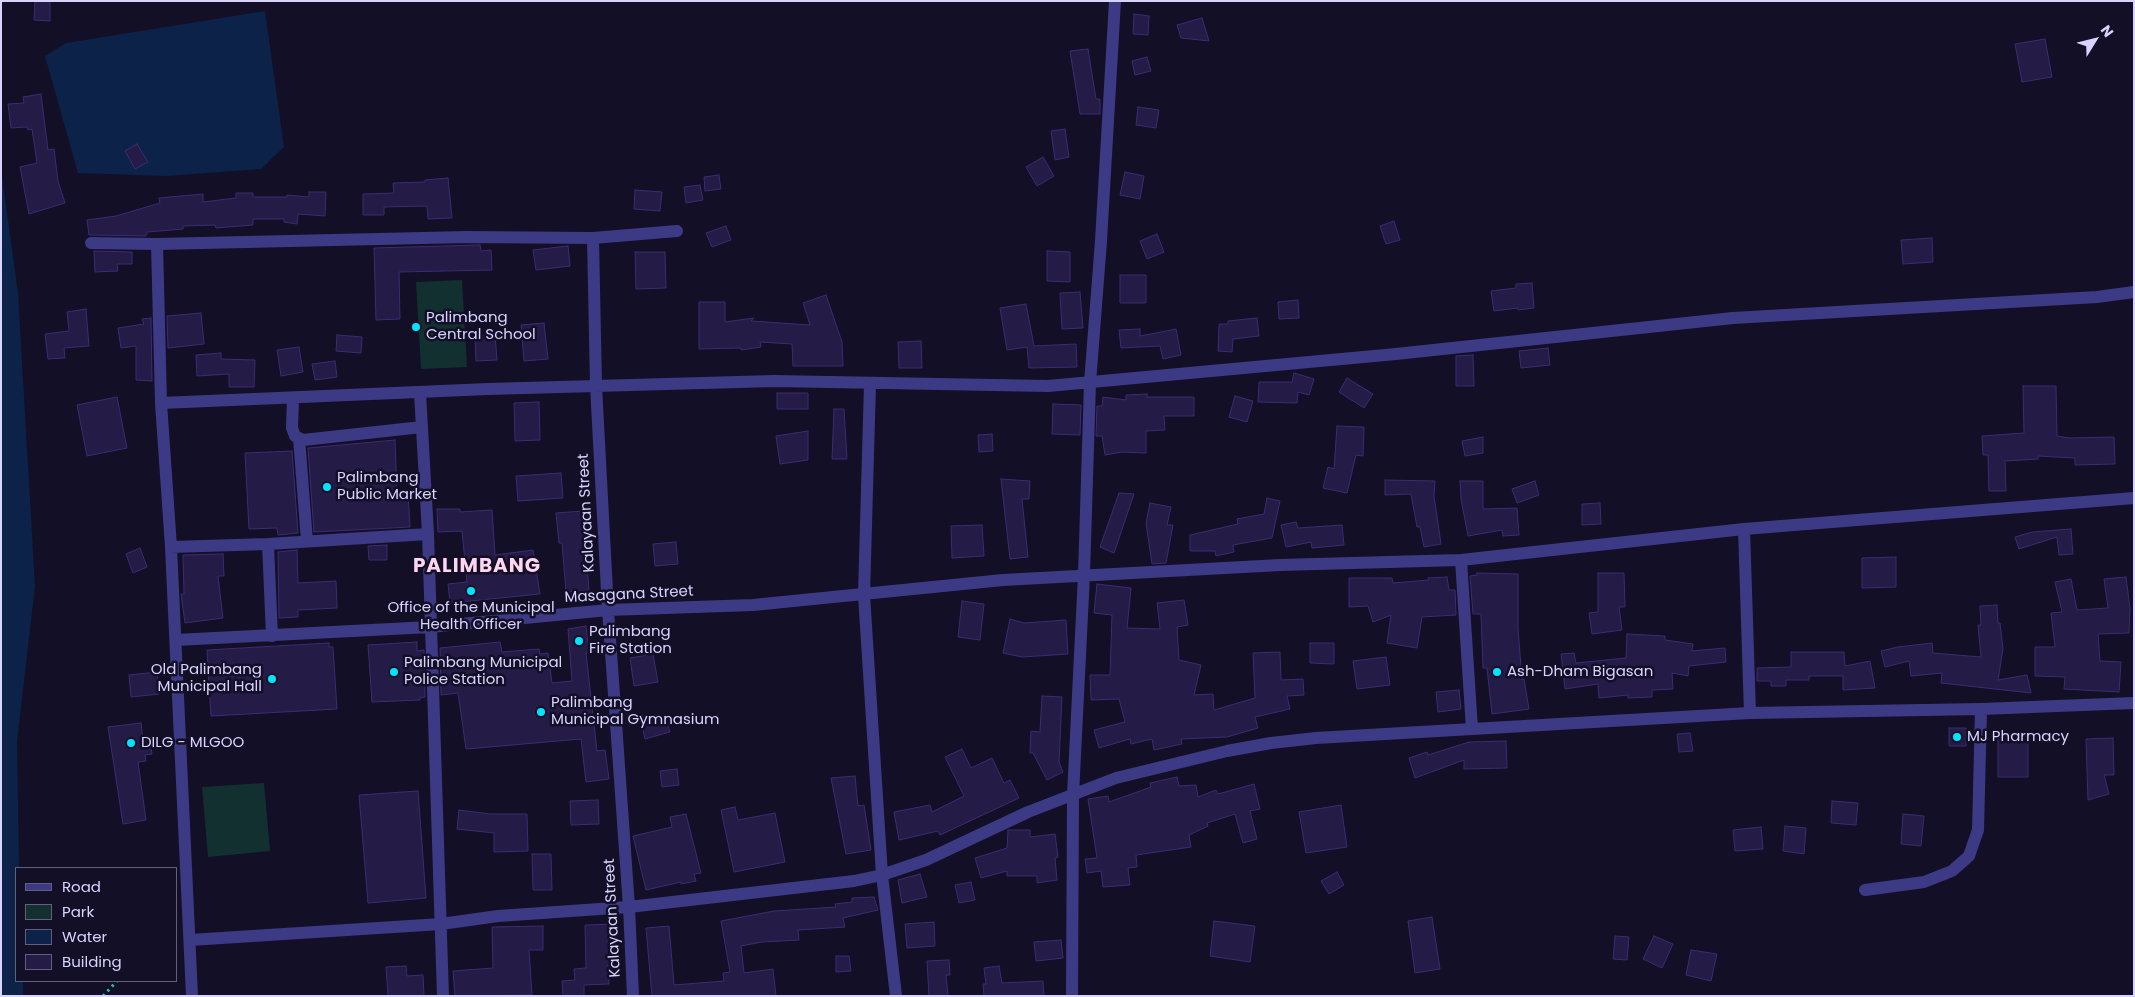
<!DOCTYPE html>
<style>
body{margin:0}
#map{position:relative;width:2135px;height:997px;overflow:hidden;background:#130f26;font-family:Poppins,sans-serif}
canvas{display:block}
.frame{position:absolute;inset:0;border:2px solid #d9d4ff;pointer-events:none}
.legend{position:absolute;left:15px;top:867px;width:162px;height:115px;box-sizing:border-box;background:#130f26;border:1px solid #625e7d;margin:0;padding:6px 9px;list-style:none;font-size:15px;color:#d9d4ff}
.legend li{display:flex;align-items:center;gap:10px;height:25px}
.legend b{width:25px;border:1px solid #625e7d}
.north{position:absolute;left:2070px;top:15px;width:50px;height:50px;-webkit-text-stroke:4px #130f26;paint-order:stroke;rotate:54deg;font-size:14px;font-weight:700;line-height:20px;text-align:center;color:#d9d4ff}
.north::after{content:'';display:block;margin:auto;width:18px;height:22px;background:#d9d4ff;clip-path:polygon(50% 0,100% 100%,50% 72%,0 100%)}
</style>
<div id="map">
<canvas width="2135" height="997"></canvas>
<div class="frame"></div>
<ul class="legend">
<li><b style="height:6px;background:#3d3a85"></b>Road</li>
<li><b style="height:14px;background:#12302f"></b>Park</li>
<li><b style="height:14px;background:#0c2248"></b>Water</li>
<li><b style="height:14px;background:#241b47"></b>Building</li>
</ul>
<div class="north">N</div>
</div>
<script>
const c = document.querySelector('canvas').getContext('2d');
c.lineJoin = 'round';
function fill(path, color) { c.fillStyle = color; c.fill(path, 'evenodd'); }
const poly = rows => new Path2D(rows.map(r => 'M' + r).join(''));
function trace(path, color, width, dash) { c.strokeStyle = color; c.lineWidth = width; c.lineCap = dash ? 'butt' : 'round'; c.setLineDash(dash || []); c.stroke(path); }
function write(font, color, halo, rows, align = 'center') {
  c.font = font + ' Poppins,sans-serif'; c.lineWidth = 5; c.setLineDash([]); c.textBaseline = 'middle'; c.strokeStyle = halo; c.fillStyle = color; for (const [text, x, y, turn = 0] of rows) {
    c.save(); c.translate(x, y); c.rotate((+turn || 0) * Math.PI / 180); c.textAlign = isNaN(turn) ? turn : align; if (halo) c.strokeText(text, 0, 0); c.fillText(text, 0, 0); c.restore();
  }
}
const green = poly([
 [462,280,467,367,421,369,416,282],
 [264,783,270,851,208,857,202,787]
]);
const water = poly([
 [265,11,284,147,261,169,166,176,78,173,45,56,66,43],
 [1,169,18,293,35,586,17,742,19,868,16,868,16,981,23,981,23,996,1,996]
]);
const building = poly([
 [35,1,50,1,50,21,34,20,35,1],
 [1134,14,1149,16,1148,35,1133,34,1134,14],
 [1202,18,1209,41,1181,38,1177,25,1202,18],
 [2045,39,2052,77,2022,82,2015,44,2045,39],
 [1088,49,1096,99,1100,99,1100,114,1080,114,1070,51,1088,49],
 [1147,57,1151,71,1135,75,1132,61,1147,57],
 [41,94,48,150,54,149,58,181,65,203,29,214,20,167,37,163,32,129,28,130,27,127,11,128,8,104,24,103,23,97,41,94],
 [1138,107,1159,110,1156,128,1136,125,1138,107],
 [1065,129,1069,157,1055,160,1051,131,1065,129],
 [137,144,148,162,135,169,125,151,137,144],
 [1043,157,1054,176,1037,186,1026,167,1043,157],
 [1125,172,1144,176,1140,199,1120,195,1125,172],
 [719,175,721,189,705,191,704,177,719,175],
 [448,178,452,218,428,219,427,206,384,207,384,215,363,215,363,194,394,193,393,183,425,182,425,180,448,178],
 [700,185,703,200,686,203,684,187,700,185],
 [635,190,662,192,660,211,634,209,635,190],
 [309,192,326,192,325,216,298,214,297,224,284,222,284,219,253,219,253,225,216,228,215,225,183,226,183,229,147,232,147,235,145,236,89,235,87,220,116,216,160,203,159,198,203,194,203,202,236,198,236,193,253,193,253,197,287,197,287,195,309,197,309,192],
 [1394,221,1400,240,1386,244,1380,226,1394,221],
 [726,226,731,240,712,247,706,233,726,226],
 [1157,234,1164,252,1147,259,1140,241,1157,234],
 [1932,238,1933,262,1903,264,1901,240,1932,238],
 [480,245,481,251,491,250,492,270,399,272,400,319,376,320,374,248,480,245],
 [568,246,570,266,536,270,533,250,568,246],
 [94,251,132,252,132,264,117,264,118,271,95,272,94,251],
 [1047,251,1070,252,1070,282,1047,281,1047,251],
 [635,252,665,252,666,288,636,289,635,252],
 [1120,275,1146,275,1146,303,1120,303,1120,275],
 [1532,283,1534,308,1518,310,1518,308,1494,311,1491,291,1516,288,1516,284,1532,283],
 [1080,292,1083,328,1062,329,1060,293,1080,292],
 [826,295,842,342,843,366,793,366,792,344,760,342,761,347,741,350,741,348,699,349,699,302,725,302,725,322,754,318,751,321,810,325,803,303,826,295],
 [1298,300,1299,318,1279,319,1278,302,1298,300],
 [1026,304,1034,346,1076,344,1077,367,1029,368,1027,347,1007,350,1000,308,1026,304],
 [86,309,89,346,64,348,65,358,48,359,45,334,69,331,67,312,86,309],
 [201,313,204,344,168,348,167,316,201,313],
 [151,318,152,381,136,380,136,346,121,348,118,328,144,324,142,319,151,318],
 [1257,318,1259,336,1233,339,1232,352,1218,351,1219,324,1228,324,1228,321,1257,318],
 [544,323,548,359,524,361,521,325,544,323],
 [1140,329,1140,336,1176,329,1181,355,1163,359,1160,346,1121,348,1119,330,1140,329],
 [337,335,362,337,361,353,336,351,337,335],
 [495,335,497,360,476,361,475,336,495,335],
 [921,341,922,368,899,368,898,342,921,341],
 [299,347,303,372,281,376,277,350,299,347],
 [1548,348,1550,365,1521,368,1519,351,1548,348],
 [221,353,221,359,255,360,254,387,229,387,229,374,197,376,196,355,221,353],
 [1473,355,1474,386,1456,386,1456,356,1473,355],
 [335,361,337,377,315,380,312,364,335,361],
 [1294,373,1314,379,1309,395,1298,392,1297,403,1258,402,1259,382,1292,382,1294,373],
 [1347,378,1373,394,1364,408,1339,392,1347,378],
 [2023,386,2056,386,2057,436,2070,438,2114,437,2115,464,2075,465,2075,458,2038,456,2038,459,2005,461,2006,491,1989,491,1988,455,1983,455,1982,436,2024,433,2023,386],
 [777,393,808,393,808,409,777,409,777,393],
 [1147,394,1147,397,1194,397,1194,416,1164,416,1165,430,1146,431,1146,453,1122,452,1105,455,1102,436,1096,436,1097,406,1102,406,1103,397,1126,400,1126,395,1147,394],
 [1235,396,1253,401,1247,422,1229,417,1235,396],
 [117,397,127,448,87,456,77,405,117,397],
 [539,402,540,440,515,441,514,403,539,402],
 [1053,404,1081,405,1080,435,1052,434,1053,404],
 [834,409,844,409,847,459,832,459,834,409],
 [1337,426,1364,427,1363,456,1356,455,1347,493,1323,488,1328,467,1334,469,1337,426],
 [808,431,808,460,780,464,776,436,808,431],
 [992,434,993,451,979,452,978,435,992,434],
 [1483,437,1483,453,1465,456,1462,441,1483,437],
 [395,440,397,495,408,494,410,527,314,532,308,448,395,440],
 [292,451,298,533,278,535,277,528,249,529,245,453,292,451],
 [561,473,563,498,518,501,516,476,561,473],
 [1001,479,1030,481,1029,499,1022,499,1028,557,1010,559,1001,479],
 [1385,480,1435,481,1434,496,1441,544,1424,547,1420,527,1417,527,1411,494,1385,495,1385,480],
 [1460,481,1483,481,1483,509,1517,508,1519,535,1503,536,1502,530,1468,536,1461,499,1460,481],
 [1535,481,1539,495,1517,503,1512,489,1535,481],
 [1119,493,1134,494,1114,553,1100,547,1119,493],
 [1267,498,1280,501,1272,538,1233,545,1234,552,1216,556,1215,551,1190,551,1190,535,1238,524,1237,519,1264,514,1267,498],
 [1150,503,1171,507,1167,525,1173,525,1166,563,1152,564,1146,523,1150,503],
 [1600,503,1601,524,1582,525,1582,504,1600,503],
 [437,509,460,509,460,512,492,510,495,555,533,550,540,594,450,603,448,584,467,582,462,531,438,532,437,509],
 [583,511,589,590,566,592,562,543,559,543,556,513,583,511],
 [1296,522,1298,528,1342,525,1344,545,1312,548,1311,542,1286,547,1281,525,1296,522],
 [982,525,984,556,952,558,951,526,982,525],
 [2071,529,2073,554,2059,555,2057,537,2019,549,2015,537,2032,532,2071,529],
 [676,542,678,564,655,566,653,544,676,542],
 [387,545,387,560,369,560,368,546,387,545],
 [140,548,147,567,133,573,126,554,140,548],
 [297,550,298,583,336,581,337,608,298,610,298,617,279,618,278,552,297,550],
 [223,554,224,576,218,576,223,618,185,623,181,594,184,594,183,555,223,554],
 [1896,557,1896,587,1862,588,1862,558,1896,557],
 [1477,573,1518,574,1518,628,1522,680,1524,679,1529,709,1492,714,1487,668,1483,668,1481,614,1473,614,1470,576,1477,575,1477,573],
 [1598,573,1624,573,1625,607,1619,607,1622,630,1592,634,1589,613,1598,612,1598,573],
 [1447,577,1449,590,1455,590,1456,615,1422,617,1417,648,1387,643,1391,615,1373,622,1368,606,1349,607,1349,578,1392,578,1393,583,1429,580,1428,578,1447,577],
 [2126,577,2130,608,2129,633,2098,634,2100,661,2121,662,2119,692,2064,689,2065,677,2035,676,2035,647,2055,647,2051,613,2062,612,2055,582,2071,579,2077,610,2108,608,2104,579,2126,577],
 [1097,584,1131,588,1127,628,1160,629,1157,603,1184,600,1188,625,1177,627,1179,660,1201,665,1194,695,1213,694,1214,710,1255,698,1253,653,1280,652,1281,680,1303,679,1304,695,1287,696,1290,709,1255,717,1258,728,1227,737,1181,739,1182,744,1154,750,1152,739,1131,744,1130,739,1099,748,1094,730,1125,722,1119,699,1091,700,1090,675,1110,675,1112,615,1094,613,1097,584],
 [962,601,984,604,980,640,958,637,962,601],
 [1997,605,1998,623,2000,623,2003,649,1998,680,2027,675,2031,693,1941,683,1942,673,1911,676,1909,661,1885,667,1881,651,1898,647,1932,643,1933,653,1981,657,1978,625,1981,625,1980,606,1997,605],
 [1010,619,1024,623,1066,620,1068,654,1022,657,1003,653,1010,619],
 [586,626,589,652,586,653,597,751,605,750,609,779,586,782,581,739,466,749,458,693,441,695,440,648,500,642,502,652,539,649,540,654,548,653,552,683,572,681,568,629,586,626],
 [1627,634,1665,636,1665,640,1693,644,1692,651,1725,648,1726,662,1689,666,1688,676,1672,673,1673,689,1652,690,1652,697,1628,698,1628,695,1599,698,1598,684,1565,689,1561,654,1574,653,1576,663,1626,658,1627,634],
 [417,642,417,651,424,650,425,697,420,698,420,700,372,702,368,645,417,642],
 [329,643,329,647,333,647,337,709,211,716,207,650,329,643],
 [1310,643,1334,643,1334,664,1310,663,1310,643],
 [1791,652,1844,652,1845,666,1870,661,1875,688,1843,690,1843,676,1809,676,1809,680,1786,680,1786,686,1771,686,1771,681,1757,681,1757,668,1791,667,1791,652],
 [653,654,658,682,634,686,630,658,653,654],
 [1386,657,1390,685,1357,689,1353,661,1386,657],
 [157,672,159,694,131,697,129,675,157,672],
 [1459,690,1461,709,1438,712,1436,692,1459,690],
 [1042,696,1062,697,1059,762,1063,772,1047,780,1033,753,1030,753,1031,731,1040,732,1042,696],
 [665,716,670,732,645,739,641,722,665,716],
 [141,723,143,741,150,740,152,754,145,755,146,761,138,762,146,820,123,824,108,727,141,723],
 [1949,728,1966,728,1966,746,1949,746,1949,728],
 [1690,733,1693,751,1679,752,1677,734,1690,733],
 [2113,738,2114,775,2104,775,2109,794,2088,800,2086,739,2113,738],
 [1998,740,2028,740,2028,777,1998,777,1998,740],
 [1506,741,1507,768,1464,769,1464,760,1415,778,1409,758,1427,752,1428,755,1469,742,1506,741],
 [962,749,971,768,992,758,1004,783,1010,780,1019,798,940,835,938,831,899,840,894,812,930,805,932,812,964,796,945,757,962,749],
 [677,769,679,785,662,787,660,771,677,769],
 [855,776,858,806,864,805,871,850,846,854,831,778,855,776],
 [1177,777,1179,786,1196,785,1198,797,1216,790,1218,794,1254,784,1260,809,1250,811,1257,839,1243,843,1235,814,1207,823,1208,826,1189,835,1191,847,1136,855,1137,867,1128,868,1130,885,1103,887,1101,871,1087,873,1085,859,1097,858,1088,799,1108,796,1109,802,1151,787,1150,783,1177,777],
 [418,791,426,898,368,903,359,795,418,791],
 [598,800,599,824,571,825,570,801,598,800],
 [1832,801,1858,803,1856,825,1831,823,1832,801],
 [1341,805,1347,847,1306,853,1299,812,1341,805],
 [735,807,738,820,775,813,785,862,734,872,721,810,735,807],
 [459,810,490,814,527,814,528,851,494,852,494,833,457,829,459,810],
 [686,814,701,873,694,874,696,881,681,884,681,882,646,890,633,836,672,827,670,817,686,814],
 [1903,814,1924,816,1921,846,1901,844,1903,814],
 [1785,826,1806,828,1804,854,1783,851,1785,826],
 [1761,827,1763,849,1735,851,1733,830,1761,827],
 [1008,830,1030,830,1030,837,1055,834,1058,857,1055,858,1057,880,1037,883,1037,876,1007,876,1007,871,981,878,975,858,1007,848,1008,830],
 [532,854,551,854,552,890,533,890,532,854],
 [1337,872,1344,885,1329,894,1321,881,1337,872],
 [920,874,927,897,902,903,898,880,920,874],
 [971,882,975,900,959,903,955,885,971,882],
 [874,897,878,910,843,918,845,927,798,930,799,940,762,942,741,946,744,973,773,969,776,996,652,996,646,928,669,926,674,985,724,981,723,973,730,972,721,921,774,911,836,907,835,904,852,902,852,898,874,897],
 [1432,917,1440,969,1415,973,1408,921,1432,917],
 [1214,921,1255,926,1250,962,1210,956,1214,921],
 [934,922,935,946,907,948,905,924,934,922],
 [613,924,614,964,608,964,609,984,584,985,584,996,563,996,562,981,575,980,574,969,586,968,585,925,613,924],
 [543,926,543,950,529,950,532,995,455,996,453,971,493,968,492,927,543,926],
 [1615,936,1629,937,1627,960,1613,959,1615,936],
 [1654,936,1673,944,1662,968,1643,959,1654,936],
 [1061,940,1063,958,1036,961,1034,942,1061,940],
 [1691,950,1717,954,1711,981,1686,975,1691,950],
 [836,956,849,956,851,971,836,972,836,956],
 [949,960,950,975,946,975,948,996,929,996,927,961,949,960],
 [406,966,407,976,423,975,424,996,388,996,386,967,406,966],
 [999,966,1002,983,1043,981,1044,996,984,996,983,984,986,984,984,968,999,966]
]);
const path = poly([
 [103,996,117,981]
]);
const minor = poly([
 [593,238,596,386,608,610,629,907,633,996],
 [91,243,157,244,467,237,593,238,677,231],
 [157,244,161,403,171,547,192,996],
 [870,384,864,595,882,875,896,996],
 [420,393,428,534,443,996],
 [293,398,292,428,295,436,303,440,422,427],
 [161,403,488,389,774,381,1048,386,1396,354,1733,318,2097,297,2134,292],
 [299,438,307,541],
 [1744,529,1750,713],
 [268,544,272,636],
 [171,547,268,544,428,534],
 [1461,560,1472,729],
 [176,640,430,627,608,610,753,605,1003,580,1280,565,1461,560,1744,529,2134,498],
 [1865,890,1924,882,1952,871,1969,856,1978,830,1981,709],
 [190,940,441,924,498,916,629,907,854,881,882,875,926,860,1028,812,1116,778,1227,751,1271,743,1316,738,1750,713,1981,709,2134,703],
 [1072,996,1073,795,1084,575,1090,383,1101,241,1115,1]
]);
const markers = [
 [416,327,5,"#00e5ff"],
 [327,487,5,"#00e5ff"],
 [471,591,5,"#00e5ff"],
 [579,641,5,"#00e5ff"],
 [394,672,5,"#00e5ff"],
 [1497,672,5,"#00e5ff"],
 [272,679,5,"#00e5ff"],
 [541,712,5,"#00e5ff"],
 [1957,737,5,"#00e5ff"],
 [131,743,5,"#00e5ff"]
];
const poiNames = [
 ["Palimbang",426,318],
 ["Central School",426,335],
 ["Palimbang",337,478],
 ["Public Market",337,495],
 ["Office of the Municipal",471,608,"center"],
 ["Health Officer",471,625,"center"],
 ["Palimbang",589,632],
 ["Fire Station",589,649],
 ["Palimbang Municipal",404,663],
 ["Police Station",404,680],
 ["Old Palimbang",262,670,"right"],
 ["Municipal Hall",262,687,"right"],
 ["Ash-Dham Bigasan",1507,672],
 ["Palimbang",551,703],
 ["Municipal Gymnasium",551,720],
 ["MJ Pharmacy",1967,737],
 ["DILG - MLGOO",141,743]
];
const streetNames = [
 ["Kalayaan Street",587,513,-93],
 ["Masagana Street",629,595,-3],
 ["Kalayaan Street",613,918,-93]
];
const districtNames = [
 ["PALIMBANG",477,567]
];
fill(green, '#12302f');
fill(water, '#0c2248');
fill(building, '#241b47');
trace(building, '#3b2d73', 1);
trace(path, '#2fb8b0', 3, [2.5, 4]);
trace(minor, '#3d3a85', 12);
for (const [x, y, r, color] of markers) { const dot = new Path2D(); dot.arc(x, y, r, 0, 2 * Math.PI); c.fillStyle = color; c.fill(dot); trace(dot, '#130f26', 2); }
write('15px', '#d9d4ff', '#130f26', poiNames, 'left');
write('15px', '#d9d4ff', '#130f26', streetNames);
c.letterSpacing = '1px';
write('bold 20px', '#ffd6f0', '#130f26', districtNames);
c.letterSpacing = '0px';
</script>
